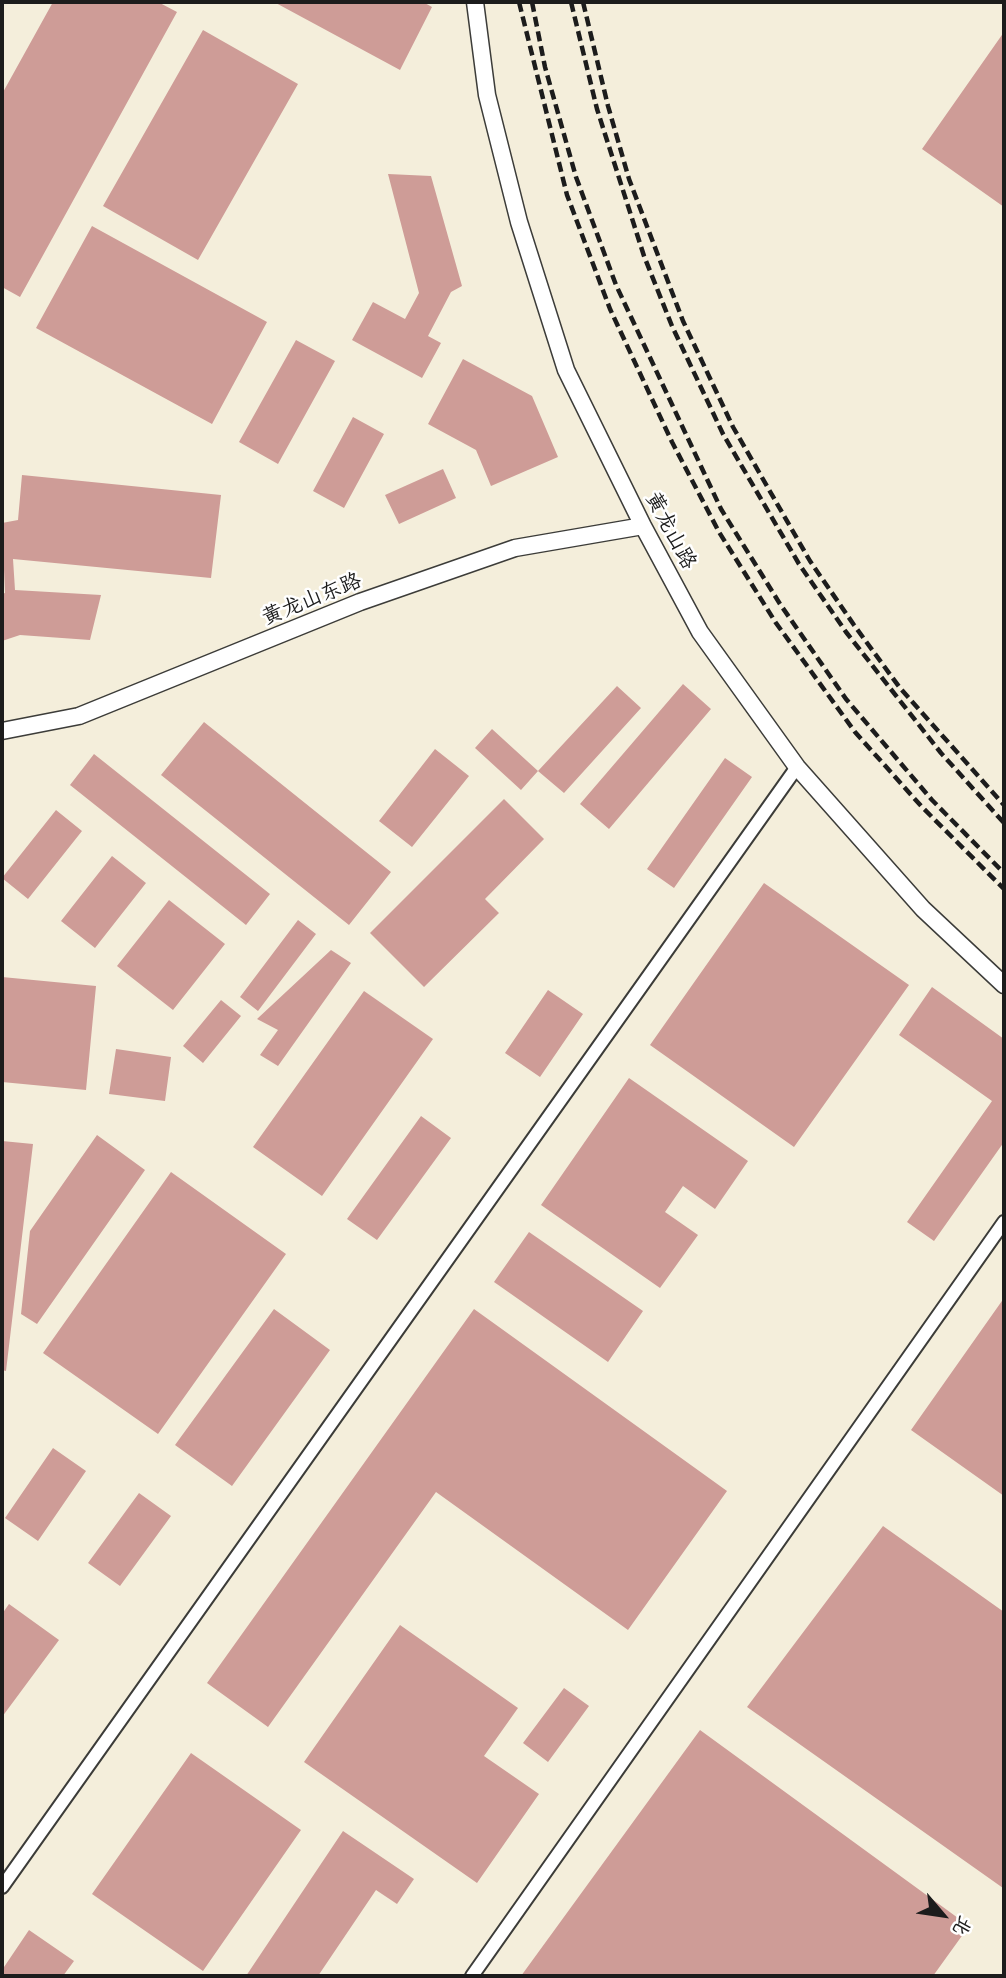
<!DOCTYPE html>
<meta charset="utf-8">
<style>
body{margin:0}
#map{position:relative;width:1006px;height:1978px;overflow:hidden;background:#f4eedb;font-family:"Balsamiq Sans","LXGW WenKai TC",sans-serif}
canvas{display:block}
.frame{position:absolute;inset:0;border:4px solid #1c1c1c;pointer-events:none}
.north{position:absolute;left:908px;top:1880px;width:70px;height:70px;-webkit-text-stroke:5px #fff;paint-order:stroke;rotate:119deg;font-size:19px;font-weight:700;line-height:28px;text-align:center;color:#1c1c1c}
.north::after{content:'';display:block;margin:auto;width:24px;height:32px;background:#1c1c1c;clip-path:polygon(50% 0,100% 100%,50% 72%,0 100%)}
</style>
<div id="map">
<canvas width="1006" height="1978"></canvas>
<div class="frame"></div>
<div class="north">北</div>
</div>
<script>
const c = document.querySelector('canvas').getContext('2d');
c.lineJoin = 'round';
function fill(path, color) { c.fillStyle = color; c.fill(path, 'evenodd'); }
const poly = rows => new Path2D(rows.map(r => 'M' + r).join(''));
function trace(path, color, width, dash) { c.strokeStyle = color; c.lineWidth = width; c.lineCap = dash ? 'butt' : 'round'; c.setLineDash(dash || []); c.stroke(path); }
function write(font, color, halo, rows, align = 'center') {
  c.font = font + ' "Balsamiq Sans","LXGW WenKai TC",sans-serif'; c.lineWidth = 5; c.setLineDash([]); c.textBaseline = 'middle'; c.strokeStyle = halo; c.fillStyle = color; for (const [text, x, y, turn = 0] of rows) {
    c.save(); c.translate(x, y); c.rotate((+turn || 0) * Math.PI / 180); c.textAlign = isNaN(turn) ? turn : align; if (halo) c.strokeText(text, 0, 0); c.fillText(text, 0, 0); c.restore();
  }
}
const building = poly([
 [53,2,158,2,177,12,20,297,2,287,2,94],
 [274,2,423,2,432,7,400,70],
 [203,30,298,84,198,260,103,206],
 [1004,32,1004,207,922,149],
 [388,174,431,176,462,286,451,292,428,336,441,343,422,378,352,340,373,302,405,319,419,293],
 [92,226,267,322,212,424,36,328],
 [296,340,335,361,278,464,239,442],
 [463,359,532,396,558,457,491,486,476,450,428,424],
 [353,417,384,434,344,508,313,491],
 [443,469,456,498,399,524,385,495],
 [22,475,221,495,211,578,13,559,15,590,101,595,90,640,20,635,2,641,2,594,5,593,2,523,18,520],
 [683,684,711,709,609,829,580,804],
 [617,686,641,708,564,793,538,771],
 [204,722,391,872,349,925,161,775],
 [492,729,538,771,521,790,475,748],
 [435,749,469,776,412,847,379,821],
 [94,754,270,894,246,925,70,785],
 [725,758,752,777,674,888,647,869],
 [504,799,544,839,485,899,499,913,424,987,370,933],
 [56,810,82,831,28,899,2,878],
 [112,856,146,883,95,948,61,921],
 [764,883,909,985,794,1147,650,1045],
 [169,900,225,944,173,1010,117,966],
 [298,920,316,934,258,1011,240,997],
 [331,950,351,963,278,1066,260,1055,278,1030,257,1019],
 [2,977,96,986,86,1090,2,1082],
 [932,987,1004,1039,1004,1142,934,1241,907,1222,992,1101,899,1035],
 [548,990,583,1014,540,1077,505,1053],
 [364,991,433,1039,322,1196,253,1147],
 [221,1000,241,1016,203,1063,183,1046],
 [116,1049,171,1057,165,1101,109,1094],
 [629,1078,748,1161,715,1209,683,1186,665,1212,698,1235,660,1288,541,1205],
 [421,1116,451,1138,377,1240,347,1219],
 [97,1135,145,1170,37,1324,21,1314,30,1231],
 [2,1141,33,1144,6,1371,2,1370],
 [171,1172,286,1254,158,1434,43,1353],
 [529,1232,643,1311,608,1362,494,1282],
 [1004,1298,1004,1496,911,1430],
 [274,1309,330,1350,232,1486,175,1445],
 [474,1309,727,1491,628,1630,436,1492,268,1727,207,1683],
 [53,1448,86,1471,38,1541,5,1518],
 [139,1493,171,1516,120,1586,88,1563],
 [883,1526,1004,1612,1003,1888,747,1707],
 [9,1604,59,1640,2,1717,2,1614],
 [400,1625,518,1708,484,1756,539,1794,477,1883,304,1762],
 [564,1688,589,1706,548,1762,523,1743],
 [700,1730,969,1926,933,1976,521,1976],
 [191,1753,301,1830,203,1971,92,1894],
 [343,1831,414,1879,397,1904,376,1890,318,1976,246,1976],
 [29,1930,74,1961,63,1976,2,1976,2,1970]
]);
const minor = poly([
 [2,1887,797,767],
 [472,1976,1004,1222]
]);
const tertiary = poly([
 [475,2,487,95,519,222,566,370,643,526,700,632,797,767,923,909,1004,985],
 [2,731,79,716,360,602,515,548,643,526]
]);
const rail = poly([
 [519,2,567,195,610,309,672,442,719,532,776,623,855,732,922,807,1004,889],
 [532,2,545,67,576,177,616,285,721,509,780,604,846,699,932,800,1004,873],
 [571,2,597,109,644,256,672,326,723,434,799,564,846,632,941,753,1004,823],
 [583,2,608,106,629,179,683,321,733,427,810,561,854,625,900,688,1004,805]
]);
const streetNames = [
 ["黄龙山路",670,531,62],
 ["黄龙山东路",312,600,-22]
];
fill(building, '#ce9c97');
trace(minor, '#3c3c39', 16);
trace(tertiary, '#3c3c39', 19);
trace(minor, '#fff', 12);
trace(tertiary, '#fff', 16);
trace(rail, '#1c1c1c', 4.5, [10, 5]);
write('21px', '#1c1c1c', '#fff', streetNames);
</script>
